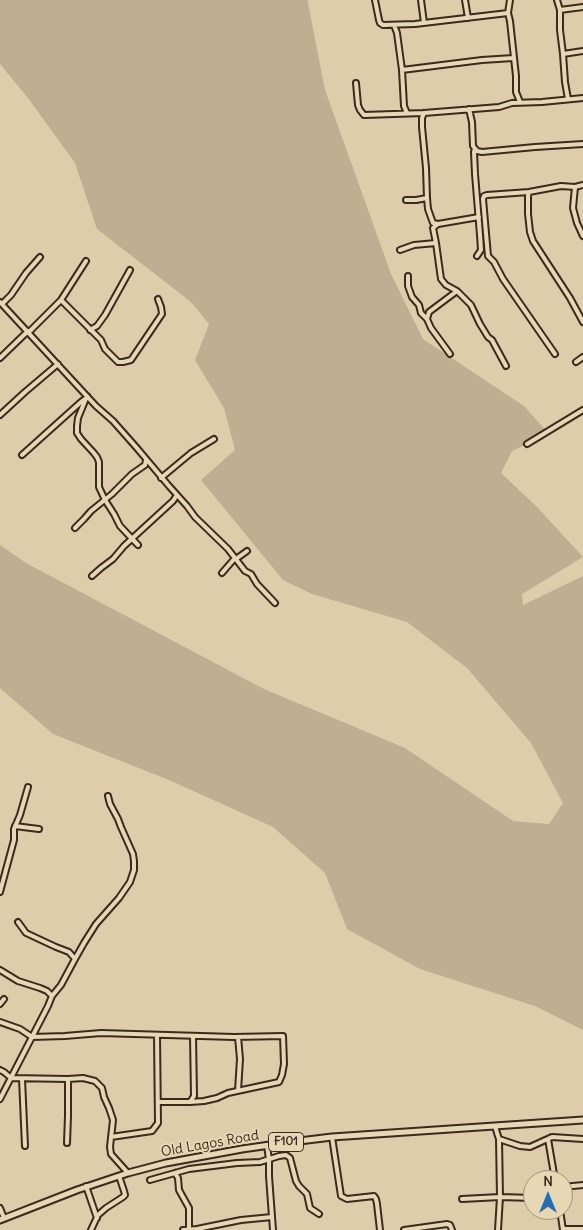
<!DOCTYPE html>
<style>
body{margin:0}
#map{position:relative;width:583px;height:1230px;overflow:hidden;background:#deccab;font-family:Delius,sans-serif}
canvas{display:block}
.north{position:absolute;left:523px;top:1170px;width:50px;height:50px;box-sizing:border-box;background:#e8d7b4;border:1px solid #a39278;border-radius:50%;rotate:0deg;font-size:14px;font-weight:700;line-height:20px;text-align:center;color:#3b2a1e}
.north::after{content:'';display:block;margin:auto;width:18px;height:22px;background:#1f6fb2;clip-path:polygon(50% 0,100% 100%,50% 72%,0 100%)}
</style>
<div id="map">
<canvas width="583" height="1230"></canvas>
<div class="north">N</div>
</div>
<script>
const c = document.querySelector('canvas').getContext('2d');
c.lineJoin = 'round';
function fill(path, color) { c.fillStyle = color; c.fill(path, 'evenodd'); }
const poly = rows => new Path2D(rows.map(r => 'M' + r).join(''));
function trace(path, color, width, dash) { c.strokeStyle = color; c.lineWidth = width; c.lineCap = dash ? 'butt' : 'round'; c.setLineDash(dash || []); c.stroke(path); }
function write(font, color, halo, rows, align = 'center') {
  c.font = font + ' Delius,sans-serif'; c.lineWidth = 4; c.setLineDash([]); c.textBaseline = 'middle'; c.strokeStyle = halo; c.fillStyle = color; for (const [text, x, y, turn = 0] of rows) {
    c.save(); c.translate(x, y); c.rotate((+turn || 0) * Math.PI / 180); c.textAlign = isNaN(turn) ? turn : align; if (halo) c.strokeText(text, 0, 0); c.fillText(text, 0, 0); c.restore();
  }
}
const green = poly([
 [0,0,308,0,308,3,325,90,391,274,423,339,524,406,549,434,512,451,501,473,537,507,583,557,522,594,523,605,583,576,583,1030,535,1006,420,969,347,929,325,873,273,827,169,780,53,734,0,688,0,545,26,563,264,689,405,748,513,821,549,824,563,803,531,743,467,668,407,622,312,594,283,580,201,480,235,450,224,408,195,360,209,324,191,302,97,229,75,163,28,98,0,64]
]);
const minor = poly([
 [375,0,379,20,380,23,383,25,415,24,508,13],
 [421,0,424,23],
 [465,0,468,18],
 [510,0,508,13,510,21,516,76,516,92,520,102],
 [557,0,560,10,560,30,563,54,565,82,568,99],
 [560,10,583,7],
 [394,25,397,33,402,70,404,106,407,113],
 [563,54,583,51],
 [402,70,482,60,513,58],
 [356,83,358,105,360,110,364,115,424,113,499,107,512,103,542,102,583,98],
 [469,109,472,122,473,146,477,151,482,152,535,147,583,144],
 [424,113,422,118,422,127,426,168,427,198,428,209,433,223,438,224,479,217],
 [475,149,474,152,475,174,480,235,481,250,477,256],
 [575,187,573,208,577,223,583,236],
 [529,192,528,196,528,214,530,232,533,241,570,298,583,322],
 [406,200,416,200,427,198],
 [436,243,441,279,446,285,457,291,471,305,480,324,488,337,492,340,506,366],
 [400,250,414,245,436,243,433,228,438,224],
 [408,276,408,286,412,297,419,305,421,313,427,319],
 [61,300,86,261],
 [0,302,96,406,113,421,136,447,169,486,187,506,195,517,228,549,245,571,251,574,257,584,275,603],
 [2,304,11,295,26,273,40,257],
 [90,330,97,326,105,315,130,270],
 [29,332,61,300,101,340,105,349,118,362,123,362,131,360,162,314,161,307,158,299],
 [450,354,431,328,427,319,429,312,457,291],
 [555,354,503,279,494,262,488,256,483,199,484,196,487,195,529,192,561,186,575,187,583,185],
 [0,358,28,331],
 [576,362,583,357],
 [87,396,78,418,77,426,77,433,81,439,93,452,97,457,99,462,99,487,105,500,114,514,120,526,138,545],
 [0,415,25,392,58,364],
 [527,444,583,410],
 [22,455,81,402,85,399],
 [161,478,191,453,214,439],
 [75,528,84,519,91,511,112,494,132,474,145,465,146,460],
 [236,559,247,551],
 [222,573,235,558],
 [92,576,101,568,113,559,124,546,173,501,177,495],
 [15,826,39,829],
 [0,892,14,840,14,829,20,815,28,787],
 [75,959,84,943,96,924,119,898,130,882,134,870,134,861,133,854,121,827,118,819,110,804,108,796],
 [0,970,18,981,40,988,47,991,52,996],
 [0,1004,4,999],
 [0,1022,20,1029,32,1037,65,1036,101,1033,234,1037,283,1036,284,1064,282,1075,279,1082,228,1093,217,1098,204,1101,190,1102,158,1102],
 [238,1037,240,1059,238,1091],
 [0,1070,4,1072,11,1078,68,1079,83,1078,95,1081,102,1088,104,1097,109,1108,113,1120,110,1147,111,1154,128,1173],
 [22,1079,25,1146],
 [0,1099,48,1006,52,996,61,985,75,959,69,952,56,947,26,933,18,922],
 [190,1102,194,1096,193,1036],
 [495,1126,497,1133,499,1139,520,1146,530,1147,552,1137,583,1139],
 [111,1137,152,1131,158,1123,157,1035],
 [332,1137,341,1196,347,1199,374,1196,376,1199,377,1204,380,1230],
 [548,1139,555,1180],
 [67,1143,68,1116,68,1079],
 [267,1145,269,1160,269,1176,273,1230],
 [175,1173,178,1178,179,1190,189,1208,189,1229],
 [150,1180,189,1169,237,1163,260,1162,279,1156,286,1155,290,1158,296,1181,299,1186,307,1194,310,1208,319,1214],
 [86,1186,97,1218],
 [563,1187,583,1185],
 [462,1199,500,1197,533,1198],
 [0,1208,4,1218],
 [560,1210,563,1230],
 [563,1229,583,1229],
 [91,1230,98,1215,106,1208,123,1197,125,1195,124,1191,119,1176],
 [183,1230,197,1229,241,1220,272,1217],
 [404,1230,447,1224,450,1225,452,1230],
 [498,1230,500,1197,499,1139]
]);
const major = poly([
 [0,1220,77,1190,128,1173,166,1163,242,1149,291,1142,332,1137,583,1120]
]);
const shields = [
 [286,1142,35]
];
const shieldNames = [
 ["F101",286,1142]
];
const streetNames = [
 ["Old Lagos Road",210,1144,-10]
];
fill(green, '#bfae91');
trace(minor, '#3b2a1e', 8);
trace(major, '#3b2a1e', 9);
trace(minor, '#e8d7b4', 4);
trace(major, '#e8d7b4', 5);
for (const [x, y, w] of shields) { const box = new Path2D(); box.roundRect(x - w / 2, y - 9.5, w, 19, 4); c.fillStyle = '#e8d7b4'; c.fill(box); trace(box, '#3b2a1e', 1); }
write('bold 12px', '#3b2a1e', null, shieldNames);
write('14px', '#3b2a1e', '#e8d7b4', streetNames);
</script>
